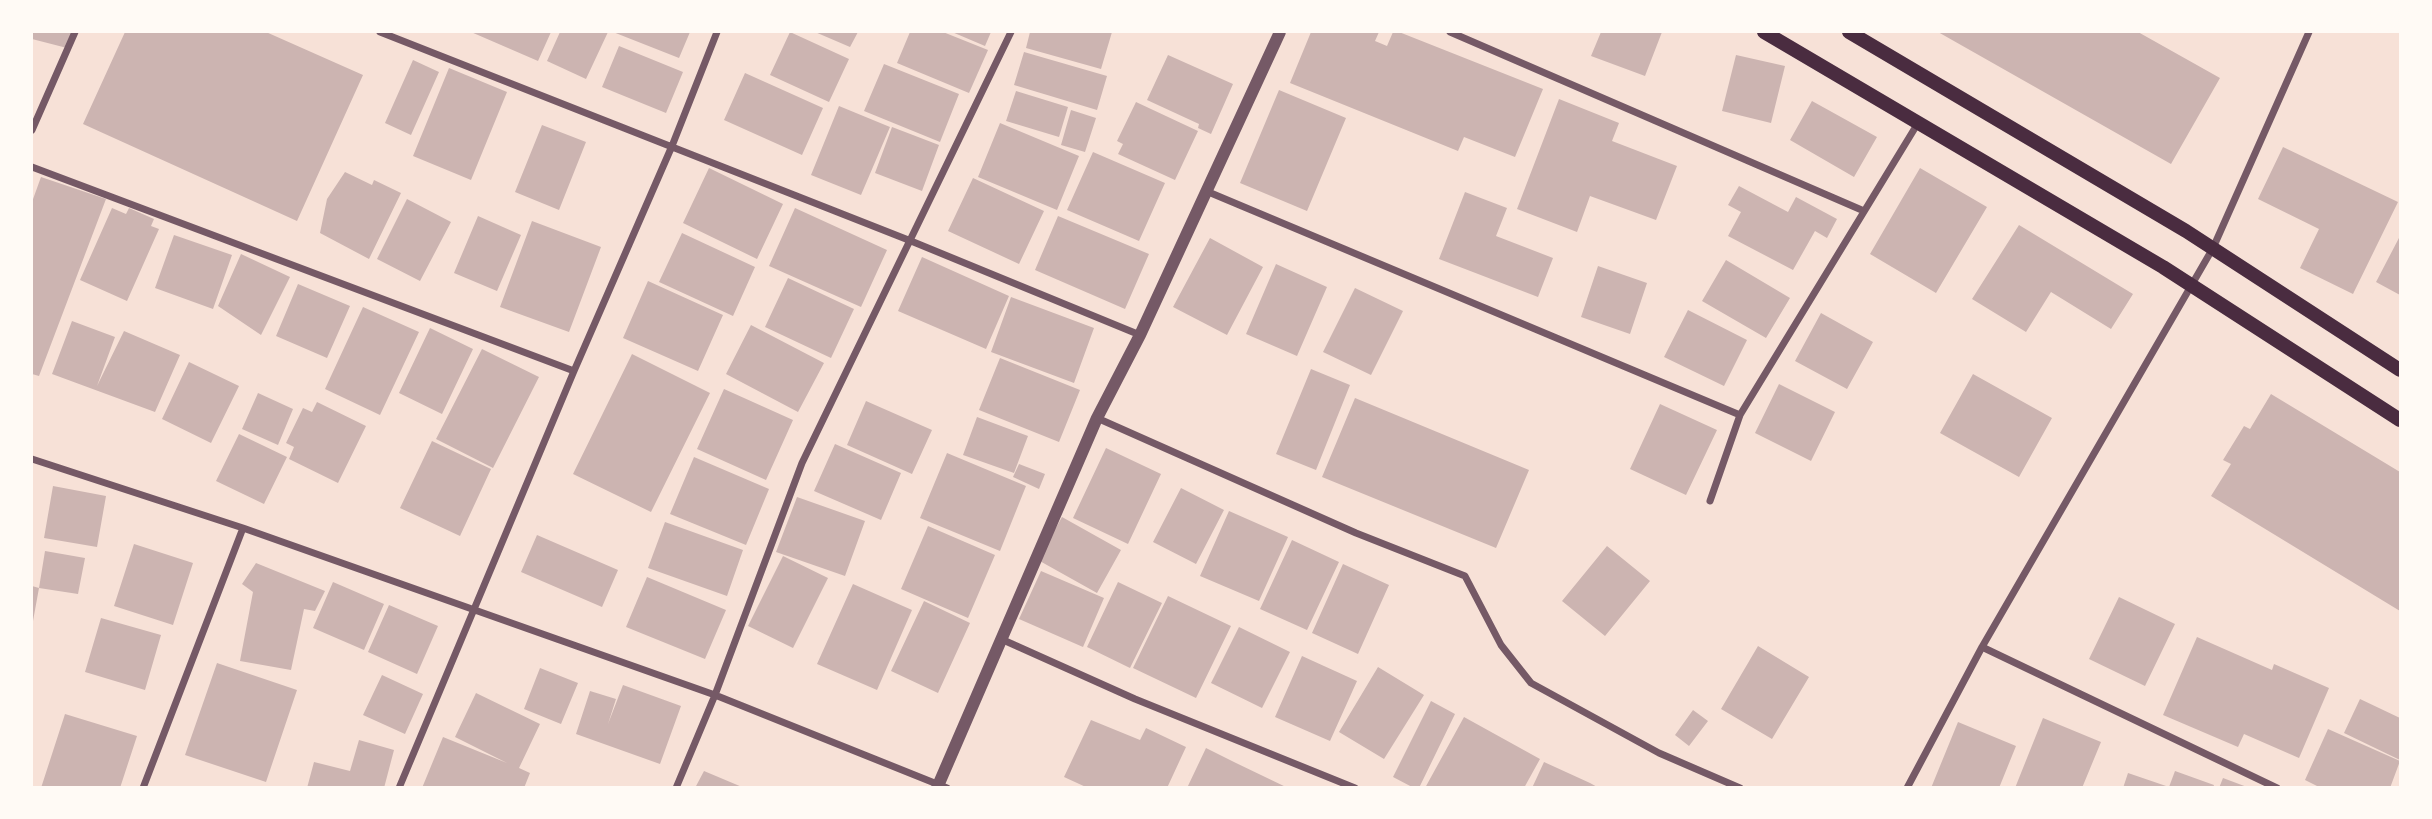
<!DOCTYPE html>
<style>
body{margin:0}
#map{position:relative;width:2432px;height:819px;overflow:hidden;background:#f7e1d7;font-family:"Times New Roman",serif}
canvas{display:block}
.frame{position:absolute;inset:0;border:33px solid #fffaf5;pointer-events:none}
</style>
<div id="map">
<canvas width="2432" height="819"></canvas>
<div class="frame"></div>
</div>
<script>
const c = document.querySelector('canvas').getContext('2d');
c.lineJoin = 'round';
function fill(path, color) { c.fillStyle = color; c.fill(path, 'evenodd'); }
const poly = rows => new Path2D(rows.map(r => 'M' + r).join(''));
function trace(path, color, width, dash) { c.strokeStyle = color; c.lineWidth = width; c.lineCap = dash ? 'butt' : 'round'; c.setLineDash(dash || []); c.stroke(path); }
const building = poly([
 [32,32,72,32,67,48,32,39],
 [125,32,266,32,363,75,297,221,83,124],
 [471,32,551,32,538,61],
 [560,32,608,32,586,79,547,61],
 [613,32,690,32,679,58],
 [790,32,849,59,829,102,770,75],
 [815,32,858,32,850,47],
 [910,32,943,32,988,50,969,93,897,63],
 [952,32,991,32,985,46],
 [1030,32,1112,32,1101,69,1026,48],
 [1311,32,1379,32,1375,41,1387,46,1393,32,1399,32,1543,89,1515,157,1464,137,1458,151,1290,83],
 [1601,32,1662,32,1645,76,1591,56],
 [1938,32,2138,32,2220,78,2171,164],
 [619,46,683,72,666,113,602,87],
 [1024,52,1107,76,1097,110,1014,85],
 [1168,55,1233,84,1211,134,1198,128,1199,124,1147,100],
 [1736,55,1785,66,1771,123,1722,111],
 [413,60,439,72,411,135,385,123],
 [884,64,959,94,940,142,864,111],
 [449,68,507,92,471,180,413,156],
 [745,73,823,108,802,155,724,120],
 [1279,90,1346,118,1307,211,1240,183],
 [1016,91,1068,107,1059,137,1006,121],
 [1559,99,1619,123,1612,141,1677,166,1656,220,1590,196,1577,232,1517,209],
 [1812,101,1877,137,1854,177,1790,140],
 [1136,102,1198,131,1175,180,1118,154,1123,144,1117,141],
 [839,106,890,127,861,195,811,175],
 [1071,110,1096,118,1085,152,1061,145],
 [1000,123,1079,156,1057,210,978,177],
 [542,125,586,142,559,210,515,192],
 [892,127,939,145,922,191,875,173],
 [2283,147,2398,202,2353,294,2300,268,2319,229,2258,199],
 [1093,152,1165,183,1139,241,1067,210],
 [709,168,783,204,757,259,683,223],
 [1920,168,1987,207,1936,293,1870,254],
 [345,172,372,185,374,180,401,193,369,259,320,233,327,199],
 [41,177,106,199,39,376,32,374,32,202],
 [973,178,1044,211,1019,264,948,231],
 [1739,186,1788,212,1796,197,1837,219,1827,238,1815,231,1793,270,1728,236,1741,212,1728,205],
 [1465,192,1507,208,1496,236,1553,258,1538,297,1439,259],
 [407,199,451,222,420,281,377,259],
 [112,208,126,214,129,208,154,219,151,226,159,229,127,301,80,280],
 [795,208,887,250,861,307,769,266],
 [478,216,521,235,497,291,454,273],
 [1058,216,1149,254,1125,309,1035,270],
 [532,221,601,247,569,332,500,307],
 [2019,225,2133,294,2111,329,2051,292,2026,332,1972,299],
 [682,233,755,267,733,316,659,282],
 [174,235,232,255,213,309,155,288],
 [2400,236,2400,295,2376,282],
 [1210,238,1263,267,1227,335,1173,307],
 [241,254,290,277,261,335,218,306],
 [922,257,1009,296,986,349,898,311],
 [1726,260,1790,298,1766,338,1702,301],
 [1276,264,1327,287,1297,356,1246,334],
 [1598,266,1647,283,1630,334,1581,317],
 [788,278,854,309,831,358,765,327],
 [648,281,723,315,698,371,623,338],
 [298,284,350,306,327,358,276,336],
 [1355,288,1403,311,1371,375,1323,352],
 [1011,297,1094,328,1074,383,991,352],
 [363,307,419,332,380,415,325,389],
 [1688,310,1747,340,1724,386,1664,357],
 [1821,313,1873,342,1847,389,1795,361],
 [72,321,115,337,97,386,124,331,180,355,155,412,52,374],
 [751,325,824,363,798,412,726,374],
 [430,328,473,349,442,414,399,393],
 [482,349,539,377,493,468,436,439],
 [632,354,710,393,651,512,573,474],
 [1000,358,1080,390,1059,442,979,410],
 [189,362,239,386,211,443,162,419],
 [1311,369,1350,385,1316,470,1276,454],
 [1973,374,2052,418,2019,477,1940,433],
 [1779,384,1835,412,1811,461,1755,433],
 [724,389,793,420,766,480,697,449],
 [258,393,293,409,278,445,242,429],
 [2271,394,2400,472,2400,611,2211,496,2231,464,2223,460,2244,426,2250,429],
 [1355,398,1529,470,1496,548,1322,477],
 [866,401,932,430,912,474,847,445],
 [317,402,366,426,338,483,289,459,294,447,286,443,303,408,312,412],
 [1660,404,1717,430,1686,495,1630,469],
 [977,417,1028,436,1014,473,963,455],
 [239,434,287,457,264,504,216,481],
 [432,441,491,469,460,536,400,508],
 [835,444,901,473,881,520,814,491],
 [1106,448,1161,474,1128,544,1073,518],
 [947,453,1026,486,1000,551,920,518],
 [694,457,769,489,746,545,670,514],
 [1019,464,1045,474,1039,489,1013,477],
 [53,486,106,496,97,547,44,538],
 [1181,488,1224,510,1196,564,1153,542],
 [797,497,865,521,845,576,776,552],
 [1229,511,1288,537,1259,601,1200,576],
 [1062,517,1121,550,1097,593,1038,560],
 [665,522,743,550,727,596,648,568],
 [928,526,995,555,968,618,901,589],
 [537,535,618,570,602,607,521,572],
 [1292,540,1339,562,1307,630,1260,609],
 [134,544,193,563,173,625,114,606],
 [1607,546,1650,581,1605,636,1562,601],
 [45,551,85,558,78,594,39,588],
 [783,556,828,578,793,648,748,626],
 [256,563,325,591,315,611,304,609,291,670,240,661,253,592,242,584],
 [1343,564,1389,585,1358,654,1312,633],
 [1041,571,1104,598,1083,647,1019,619],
 [647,577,726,610,705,659,626,627],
 [333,582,384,604,364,650,313,628],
 [1118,582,1162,603,1130,668,1087,647],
 [853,584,912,610,877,690,817,664],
 [32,586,39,588,33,621,32,621],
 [1168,596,1231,626,1196,698,1133,668],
 [2119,597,2175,624,2145,686,2089,659],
 [924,601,970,623,938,693,891,671],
 [389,605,438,626,417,674,368,652],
 [101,618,161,635,145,690,85,672],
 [1239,627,1290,652,1262,708,1211,683],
 [2197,637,2272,670,2274,664,2329,688,2299,758,2244,734,2238,747,2163,715],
 [1758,646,1809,677,1772,739,1721,709],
 [1302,656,1357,681,1330,741,1275,717],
 [217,663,297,690,266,782,185,755],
 [1378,667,1424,695,1384,759,1339,732],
 [540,668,578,683,561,724,524,709],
 [382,675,423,694,405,734,363,715],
 [623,685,681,706,660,764,576,734,590,691,616,699,608,724],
 [476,693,540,724,519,768,530,773,524,788,422,788,443,737,507,763,455,737],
 [2360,699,2400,718,2400,760,2344,733],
 [1431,701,1455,714,1419,788,1414,788,1393,777],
 [1693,710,1708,721,1689,746,1675,735],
 [65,714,137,736,120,788,41,788],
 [1464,717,1540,759,1524,788,1425,788],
 [2043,718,2101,742,2082,788,2015,788],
 [1091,720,1140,740,1146,728,1186,747,1167,788,1088,788,1064,777],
 [1958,722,2016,746,1999,788,1931,788],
 [2328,729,2400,761,2390,788,2321,788,2305,780],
 [359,740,394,750,384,788,307,788,314,762,350,771],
 [1206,748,1236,763,1288,788,1187,788],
 [1544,762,1590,783,1599,788,1532,788],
 [704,771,742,787,742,788,695,788],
 [2175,771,2214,785,2213,788,2123,788,2128,773,2169,787],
 [2223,778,2247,787,2247,788,2219,788]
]);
const minor = poly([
 [380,32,911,241,1140,335],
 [1450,32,1864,211],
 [32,130,75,32],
 [32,167,574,371],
 [1206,191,1740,415],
 [1097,418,1356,533,1465,576,1501,645,1531,683,1659,753,1740,788],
 [32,459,243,528,715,695,947,788],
 [1710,501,1740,415,1918,123],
 [1001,639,1135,699,1355,788],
 [1982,647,2277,788],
 [143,788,243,528],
 [399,788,574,371,672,146,717,32],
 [676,788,715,695,802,463,1011,32],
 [1907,788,1982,647,2213,248,2309,32]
]);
const tertiary = poly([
 [937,788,1097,418,1140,335,1280,32]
]);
const secondary = poly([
 [1764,32,2163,267,2400,420],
 [1849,32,2186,231,2400,370]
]);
fill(building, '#ccb4b1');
trace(minor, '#755966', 7);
trace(tertiary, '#755966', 12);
trace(secondary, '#4a2c40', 14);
</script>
